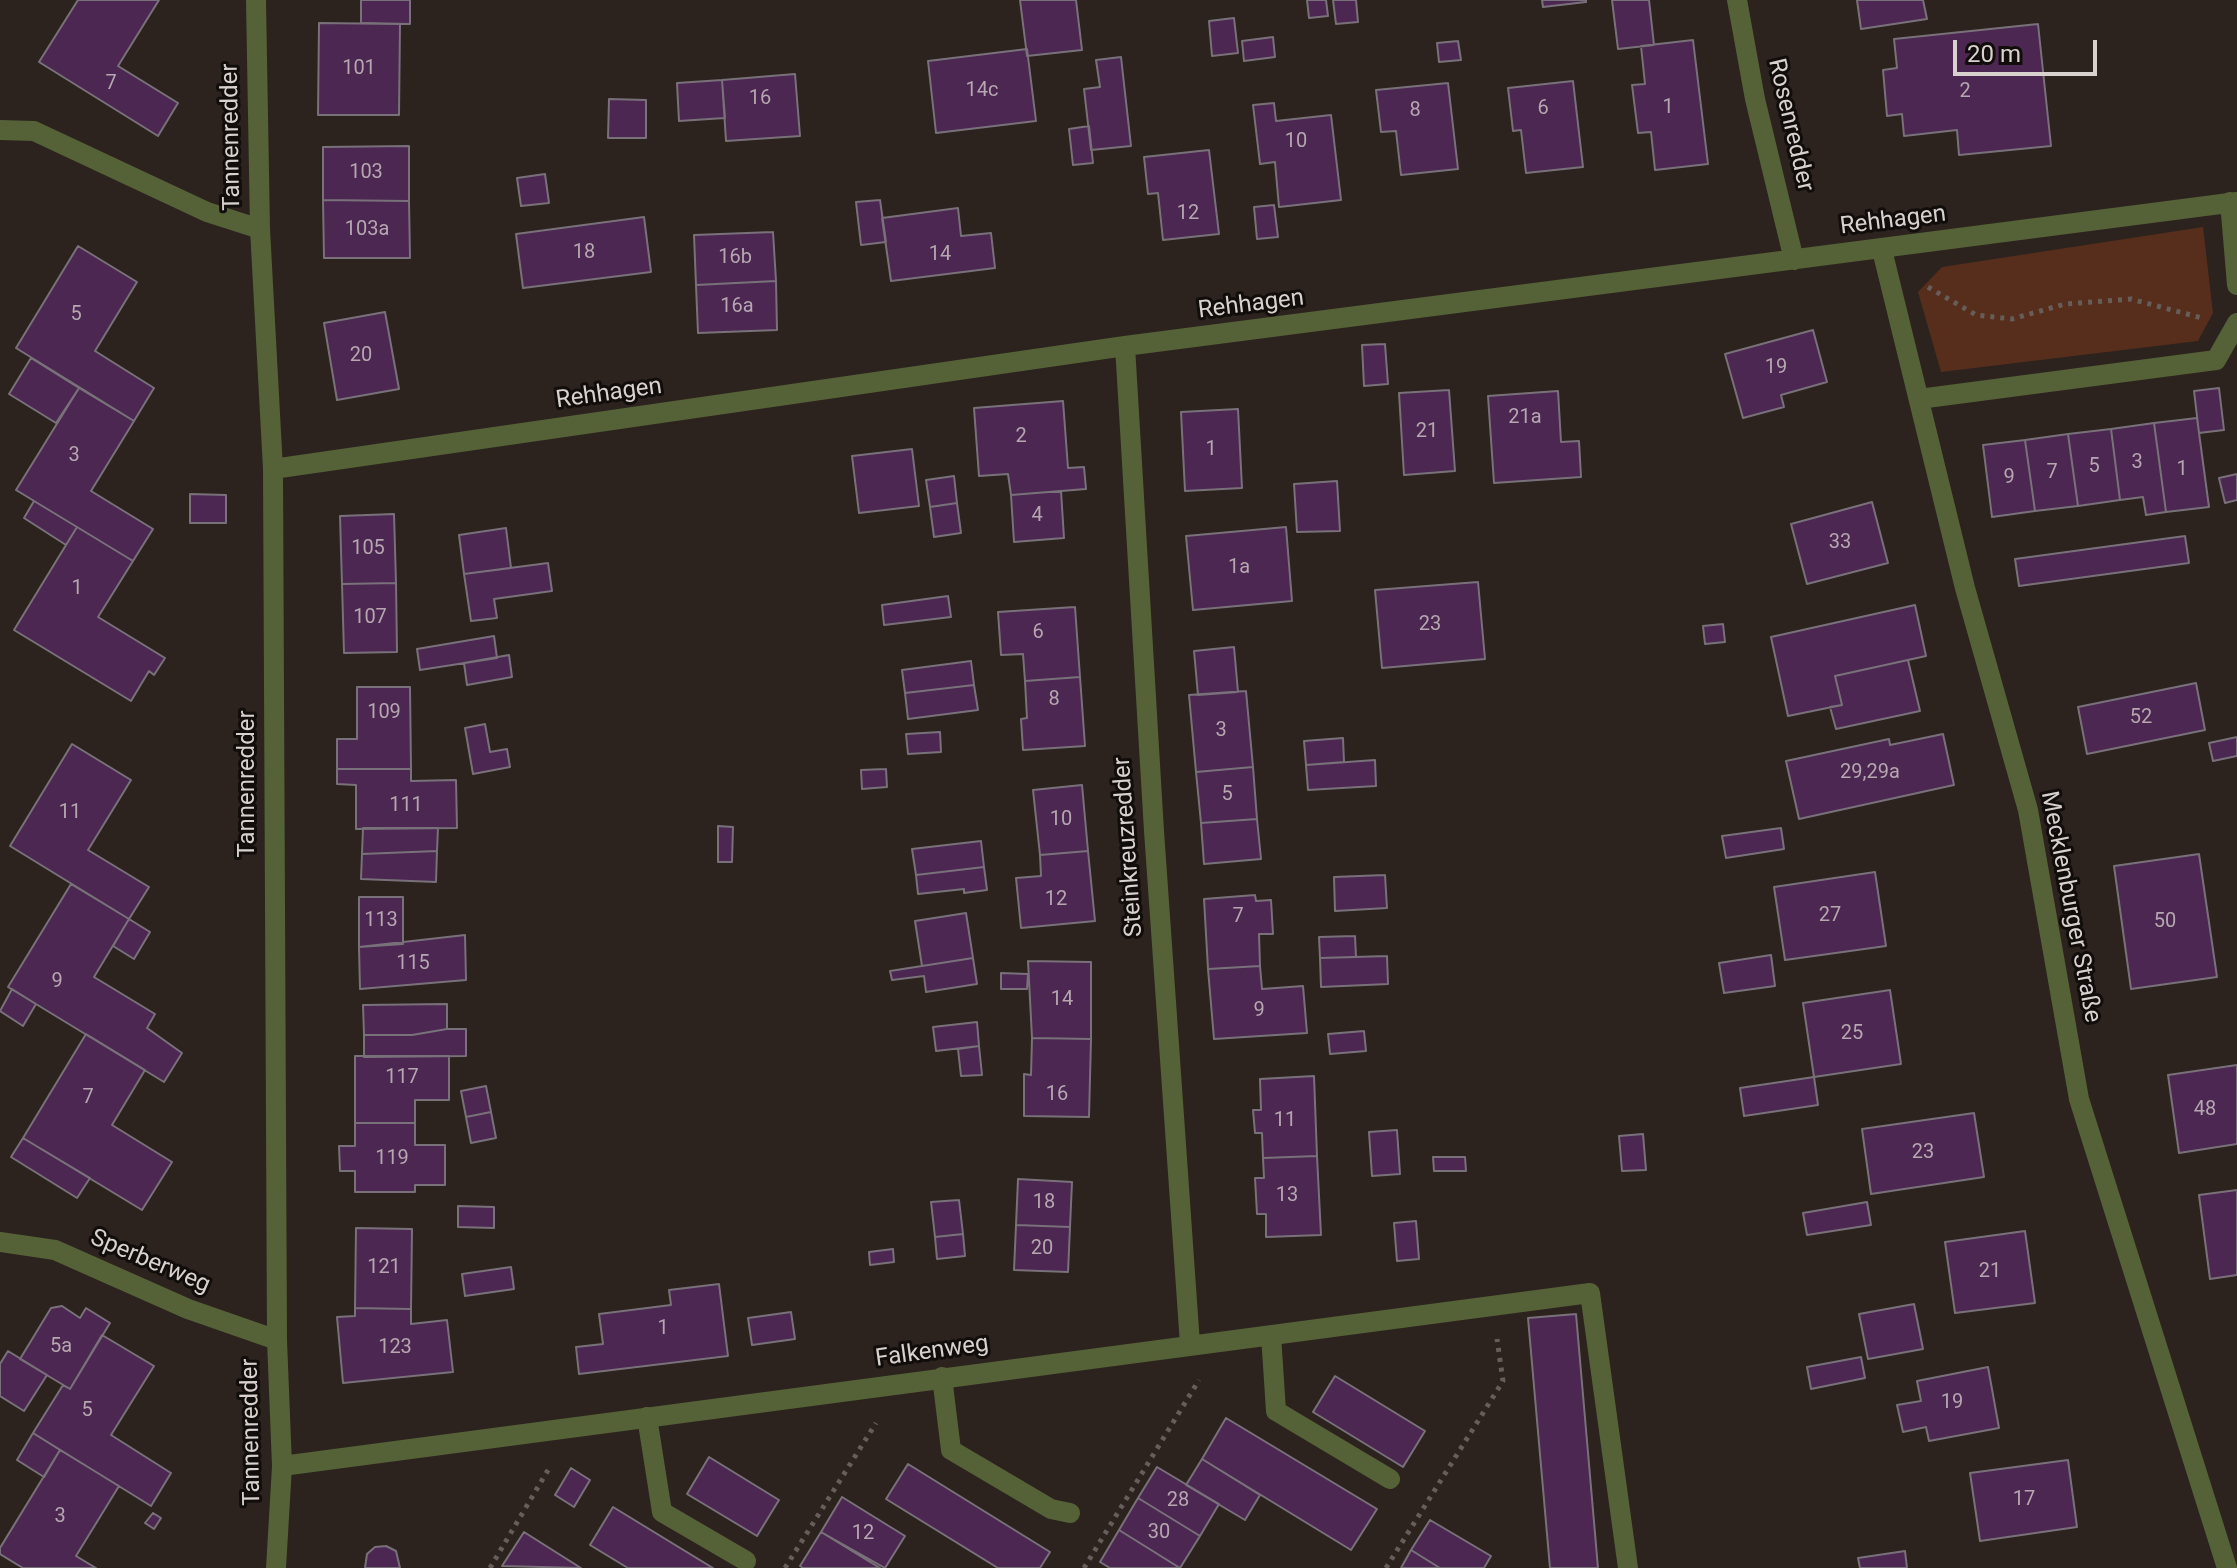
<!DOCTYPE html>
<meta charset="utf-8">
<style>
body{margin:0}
#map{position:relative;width:2237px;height:1568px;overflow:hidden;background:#2c221e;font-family:Roboto,sans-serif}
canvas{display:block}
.scale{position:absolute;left:1953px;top:40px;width:144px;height:36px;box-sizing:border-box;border:4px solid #d8d1ce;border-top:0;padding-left:10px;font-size:24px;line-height:28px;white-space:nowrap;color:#d8d1ce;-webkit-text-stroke:6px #110d0b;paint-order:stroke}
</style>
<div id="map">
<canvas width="2237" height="1568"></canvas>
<div class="scale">20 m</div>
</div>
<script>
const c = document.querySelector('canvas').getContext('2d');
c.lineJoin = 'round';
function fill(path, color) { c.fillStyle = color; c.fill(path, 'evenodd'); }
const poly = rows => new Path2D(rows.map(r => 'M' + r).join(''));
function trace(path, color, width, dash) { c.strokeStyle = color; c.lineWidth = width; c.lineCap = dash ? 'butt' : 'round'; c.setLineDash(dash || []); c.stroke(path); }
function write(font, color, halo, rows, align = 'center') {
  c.font = font + ' Roboto,sans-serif'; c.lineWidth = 6; c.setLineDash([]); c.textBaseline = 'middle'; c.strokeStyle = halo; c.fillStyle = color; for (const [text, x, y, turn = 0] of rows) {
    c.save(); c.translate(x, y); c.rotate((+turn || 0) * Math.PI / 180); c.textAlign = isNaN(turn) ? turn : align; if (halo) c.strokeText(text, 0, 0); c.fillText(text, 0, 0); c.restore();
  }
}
const green = poly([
 [2203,227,2213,313,2198,341,1941,372,1918,292,1942,267]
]);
const building = poly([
 [78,0,159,0,118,66,178,103,158,136,39,62,78,0],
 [361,0,410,0,410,24,361,23,361,0],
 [1020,0,1076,0,1082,50,1027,56,1020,0],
 [1307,0,1326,0,1328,16,1309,18,1307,0],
 [1333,0,1356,0,1358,22,1336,24,1333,0],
 [1542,0,1586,0,1586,2,1543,7,1542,0],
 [1612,0,1649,0,1654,45,1618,49,1612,0],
 [1857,0,1923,0,1927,19,1861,29,1857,0],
 [1234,18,1238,53,1212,56,1209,21,1234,18],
 [319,23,400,24,399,115,318,115,319,23],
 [2038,24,2051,146,1959,155,1957,130,1904,136,1902,114,1887,116,1883,70,1897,68,1894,39,2038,24],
 [1273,37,1275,57,1244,61,1242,41,1273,37],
 [1693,40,1708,164,1655,170,1651,132,1638,133,1632,85,1645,84,1641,46,1693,40],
 [1458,41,1461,60,1439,62,1437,43,1458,41],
 [1027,49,1036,121,936,133,928,61,1027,49],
 [1121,57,1131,146,1091,150,1084,89,1100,87,1096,60,1121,57],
 [795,74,800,136,726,141,722,80,795,74],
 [722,80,725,118,679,121,677,83,722,80],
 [1573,81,1583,167,1526,173,1521,130,1513,131,1508,88,1573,81],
 [1448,83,1458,169,1401,175,1396,131,1381,132,1376,90,1448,83],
 [609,99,646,100,646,138,608,138,609,99],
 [1274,103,1276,121,1331,115,1341,200,1279,207,1275,162,1260,164,1253,105,1274,103],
 [1089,126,1093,163,1073,165,1069,129,1089,126],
 [409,146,409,201,323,200,323,147,409,146],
 [1209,150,1219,234,1163,240,1158,193,1148,194,1144,157,1209,150],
 [545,174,549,203,521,206,517,178,545,174],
 [323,200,409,201,410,258,324,258,323,200],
 [880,200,886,242,861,245,856,202,880,200],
 [1274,205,1278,237,1257,239,1254,207,1274,205],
 [958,208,961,236,991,233,995,268,891,281,882,218,958,208],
 [644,217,651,272,523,288,516,234,644,217],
 [773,232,776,281,696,285,694,235,773,232],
 [78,246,137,282,95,351,154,388,134,421,16,348,78,246],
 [776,281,777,330,698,333,696,285,776,281],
 [385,312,399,389,337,400,324,323,385,312],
 [1813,330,1827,382,1781,395,1784,407,1743,418,1725,354,1813,330],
 [1385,344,1388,384,1364,386,1362,345,1385,344],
 [31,358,79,388,56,423,9,394,31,358],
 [79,388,134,421,91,491,153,529,133,561,16,490,79,388],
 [2219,388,2224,430,2199,433,2194,391,2219,388],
 [1449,390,1455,471,1404,475,1399,393,1449,390],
 [1558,391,1561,442,1579,441,1581,477,1494,483,1488,396,1558,391],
 [1063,401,1068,468,1084,467,1086,489,1011,495,1008,474,979,476,974,408,1063,401],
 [1238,409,1242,488,1185,491,1181,412,1238,409],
 [2197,418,2209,507,2166,512,2154,423,2197,418],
 [2154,423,2166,512,2146,515,2143,497,2120,500,2111,429,2154,423],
 [2111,429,2120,500,2078,506,2068,434,2111,429],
 [2068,434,2078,506,2035,511,2025,440,2068,434],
 [2025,440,2035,511,1992,517,1983,445,2025,440],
 [912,449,919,506,859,513,852,456,912,449],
 [2237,474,2237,500,2225,503,2219,478,2237,474],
 [954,476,957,503,930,507,926,480,954,476],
 [1337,481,1340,531,1297,532,1294,484,1337,481],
 [1061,491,1064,538,1014,542,1011,495,1061,491],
 [190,494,226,495,226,523,190,523,190,494],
 [34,501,77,527,66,545,24,518,34,501],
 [1872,502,1888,563,1807,584,1791,524,1872,502],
 [957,503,961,533,934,537,930,507,957,503],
 [394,514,396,583,342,584,340,516,394,514],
 [77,527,133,561,98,617,165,658,154,675,149,671,131,701,14,630,77,527],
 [1286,527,1292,601,1193,610,1186,536,1286,527],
 [506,528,511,568,464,574,459,535,506,528],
 [2185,536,2189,563,2019,586,2015,559,2185,536],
 [548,563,552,591,494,599,497,618,471,621,464,574,548,563],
 [1478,582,1485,659,1382,668,1375,590,1478,582],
 [396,583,397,652,344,653,342,584,396,583],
 [948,596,951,617,884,625,882,605,948,596],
 [1915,605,1926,656,1835,676,1842,705,1788,716,1771,637,1915,605],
 [1075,607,1080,677,1025,681,1023,654,1001,655,998,612,1075,607],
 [1723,624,1725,642,1705,644,1703,626,1723,624],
 [494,636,497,658,420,670,417,649,494,636],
 [1234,647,1238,692,1198,695,1194,651,1234,647],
 [509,655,512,677,467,685,464,663,509,655],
 [1908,660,1920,711,1836,729,1830,707,1842,705,1835,676,1908,660],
 [971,661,974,685,905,693,902,670,971,661],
 [1080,677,1085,746,1023,750,1021,719,1027,718,1025,681,1080,677],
 [2196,683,2205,730,2087,754,2078,707,2196,683],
 [974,685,978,710,908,719,905,693,974,685],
 [357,687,410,687,411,769,337,769,337,739,357,739,357,687],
 [1246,691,1253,767,1196,772,1189,695,1246,691],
 [485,724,490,752,507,749,510,767,473,774,465,728,485,724],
 [940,732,941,752,908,754,906,734,940,732],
 [1943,734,1954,785,1799,819,1786,761,1889,739,1890,745,1943,734],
 [2237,737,2237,756,2213,761,2209,743,2237,737],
 [1343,738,1344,762,1306,765,1304,741,1343,738],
 [72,744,131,780,88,850,149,887,129,919,10,846,72,744],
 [1375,760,1376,786,1308,790,1306,765,1375,760],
 [1253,767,1257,819,1201,823,1196,772,1253,767],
 [337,769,411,769,411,781,456,780,457,828,356,829,356,785,337,784,337,769],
 [886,769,887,787,862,789,861,770,886,769],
 [1082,785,1088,851,1040,855,1033,790,1082,785],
 [1257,819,1261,859,1204,864,1201,823,1257,819],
 [718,826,733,827,732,862,718,862,718,826],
 [363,828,438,828,437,851,362,854,363,828],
 [1781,828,1784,849,1726,858,1722,836,1781,828],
 [981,841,984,867,916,875,912,849,981,841],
 [437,851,436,882,361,879,362,854,437,851],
 [1088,851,1095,921,1021,928,1016,878,1041,876,1040,855,1088,851],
 [2199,854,2217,977,2131,989,2114,866,2199,854],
 [984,867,987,890,964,893,964,889,918,894,916,875,984,867],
 [1875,872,1886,946,1785,960,1774,887,1875,872],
 [1385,875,1387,908,1335,911,1334,877,1385,875],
 [71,884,129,919,94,977,155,1014,147,1028,182,1053,164,1082,8,987,71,884],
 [1255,895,1256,901,1271,900,1273,934,1259,934,1260,966,1208,969,1204,899,1255,895],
 [359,897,403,897,403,944,359,947,359,897],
 [966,913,973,958,922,966,915,921,966,913],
 [129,919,150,932,134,959,113,946,129,919],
 [465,935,466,980,360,989,359,947,465,935],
 [1355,936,1356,957,1320,958,1319,937,1355,936],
 [1771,955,1775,986,1724,993,1719,963,1771,955],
 [1387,956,1388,984,1321,987,1320,958,1387,956],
 [973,958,977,984,926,992,924,976,892,980,890,971,973,958],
 [1028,961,1091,962,1091,1039,1032,1038,1028,961],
 [1260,966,1262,989,1303,986,1307,1033,1214,1039,1208,969,1260,966],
 [1001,973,1028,974,1027,989,1001,989,1001,973],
 [12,989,36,1004,23,1026,0,1011,12,989],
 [1890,990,1901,1064,1814,1077,1803,1003,1890,990],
 [447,1004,447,1029,412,1035,364,1035,363,1005,447,1004],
 [977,1022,979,1046,936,1051,933,1027,977,1022],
 [447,1029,466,1029,466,1056,364,1057,364,1035,412,1035,447,1029],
 [1364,1031,1366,1051,1330,1054,1328,1034,1364,1031],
 [86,1034,145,1070,112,1125,172,1162,142,1210,23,1138,86,1034],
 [1032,1038,1091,1039,1089,1117,1024,1116,1024,1074,1031,1075,1032,1038],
 [979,1046,982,1075,961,1076,958,1049,979,1046],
 [355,1056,449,1056,449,1100,415,1100,415,1123,355,1123,355,1056],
 [2237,1065,2237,1144,2179,1153,2168,1075,2237,1065],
 [1314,1076,1317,1156,1263,1158,1262,1133,1255,1133,1253,1110,1261,1110,1260,1079,1314,1076],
 [1814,1077,1818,1105,1744,1116,1740,1088,1814,1077],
 [486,1086,491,1112,466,1117,461,1091,486,1086],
 [491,1112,496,1138,471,1143,466,1117,491,1112],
 [1974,1113,1984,1177,1871,1194,1862,1129,1974,1113],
 [355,1123,415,1123,415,1145,445,1145,445,1185,415,1185,415,1192,355,1192,355,1171,340,1171,339,1146,355,1146,355,1123],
 [1397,1130,1400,1174,1372,1176,1369,1132,1397,1130],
 [1643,1134,1646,1170,1622,1171,1619,1136,1643,1134],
 [23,1138,90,1178,77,1198,11,1157,23,1138],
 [1317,1156,1321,1235,1266,1237,1266,1214,1257,1214,1255,1178,1264,1178,1263,1158,1317,1156],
 [1433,1157,1465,1157,1466,1171,1434,1171,1433,1157],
 [1018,1179,1072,1182,1070,1227,1016,1225,1018,1179],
 [2237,1190,2237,1275,2210,1279,2199,1195,2237,1190],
 [959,1200,963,1234,935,1237,931,1202,959,1200],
 [1867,1202,1871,1225,1807,1235,1803,1213,1867,1202],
 [458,1206,494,1207,494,1228,458,1227,458,1206],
 [1416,1221,1419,1259,1397,1261,1394,1223,1416,1221],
 [1016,1225,1070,1227,1068,1272,1014,1270,1016,1225],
 [356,1228,412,1229,411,1309,355,1308,356,1228],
 [2025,1231,2035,1303,1955,1313,1945,1242,2025,1231],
 [963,1234,965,1256,937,1259,935,1237,963,1234],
 [893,1249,894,1262,870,1265,869,1252,893,1249],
 [511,1267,514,1289,465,1296,462,1274,511,1267],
 [719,1284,728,1356,579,1374,576,1347,603,1344,599,1314,671,1305,669,1290,719,1284],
 [1914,1304,1923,1349,1868,1359,1859,1314,1914,1304],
 [62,1306,80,1318,86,1308,110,1323,70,1389,20,1359,51,1308,62,1306],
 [355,1308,411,1309,411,1324,447,1320,453,1372,343,1383,337,1317,355,1316,355,1308],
 [791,1312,795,1339,752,1345,748,1318,791,1312],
 [1576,1314,1598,1568,1550,1568,1528,1318,1576,1314],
 [102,1335,154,1366,111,1435,171,1473,151,1506,33,1433,63,1385,70,1389,102,1335],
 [8,1351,47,1375,24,1411,0,1396,0,1364,8,1351],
 [1861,1357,1865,1378,1811,1389,1807,1367,1861,1357],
 [1988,1367,1999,1428,1929,1441,1926,1427,1903,1432,1897,1405,1921,1401,1917,1381,1988,1367],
 [1335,1376,1425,1431,1403,1467,1313,1412,1335,1376],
 [1226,1418,1377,1509,1351,1550,1202,1459,1226,1418],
 [33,1433,60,1450,44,1477,17,1460,33,1433],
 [60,1450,119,1486,76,1556,96,1568,23,1568,0,1554,0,1548,60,1450],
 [709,1457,779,1500,757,1536,687,1494,709,1457],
 [1202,1459,1260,1495,1245,1520,1186,1485,1202,1459],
 [2068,1460,2077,1527,1980,1541,1970,1473,2068,1460],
 [908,1464,1050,1552,1040,1568,998,1568,886,1499,908,1464],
 [1157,1467,1219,1504,1200,1536,1138,1498,1157,1467],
 [571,1468,590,1480,574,1507,555,1495,571,1468],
 [842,1497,905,1536,885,1568,821,1532,842,1497],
 [1138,1498,1200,1536,1180,1568,1119,1530,1138,1498],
 [613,1507,713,1568,628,1568,590,1545,613,1507],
 [153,1513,161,1518,154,1529,145,1523,153,1513],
 [1430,1520,1491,1556,1484,1568,1440,1568,1411,1550,1430,1520],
 [1119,1530,1180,1568,1110,1568,1100,1562,1119,1530],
 [524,1532,581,1568,502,1566,524,1532],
 [821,1532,880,1568,803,1568,800,1566,821,1532],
 [386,1546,396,1551,400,1568,365,1568,367,1554,375,1547,386,1546],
 [1411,1550,1440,1568,1401,1568,1411,1550],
 [1905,1551,1907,1568,1860,1568,1858,1558,1905,1551]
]);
const path = poly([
 [1928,287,1976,315,2012,319,2065,304,2131,299,2202,318],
 [490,1568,551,1465],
 [785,1568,876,1423],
 [1084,1568,1199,1380],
 [1386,1568,1503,1381,1497,1339]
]);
const minor = poly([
 [256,0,260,229,273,469,277,1340,282,1466,276,1568],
 [1737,0,1755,99,1794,260],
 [0,130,34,131,207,212,260,229],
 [2230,202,2237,285],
 [1882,250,1965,588,2028,810,2079,1099,2227,1568],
 [1125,346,1154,831,1190,1344],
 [1919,399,2216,360,2237,323],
 [273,469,1125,346,2237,202],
 [0,1242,55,1250,188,1309,277,1340],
 [1271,1335,1276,1411,1390,1479],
 [942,1377,951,1450,1051,1509,1070,1513],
 [647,1417,662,1512,746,1561],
 [282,1466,1590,1293,1628,1568]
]);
const numberNames = [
 ["101",359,69],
 ["7",111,84],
 ["14c",982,91],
 ["2",1965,92],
 ["16",760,99],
 ["1",1668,108],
 ["6",1543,109],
 ["8",1415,111],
 ["10",1296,142],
 ["103",366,173],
 ["12",1188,214],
 ["103a",367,230],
 ["18",584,253],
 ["14",940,255],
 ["16b",735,258],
 ["16a",737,307],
 ["5",76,315],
 ["20",361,356],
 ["19",1776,368],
 ["21a",1525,418],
 ["21",1427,432],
 ["2",1021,437],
 ["1",1211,450],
 ["3",74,456],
 ["3",2137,463],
 ["5",2094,467],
 ["1",2182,470],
 ["7",2052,473],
 ["9",2009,478],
 ["4",1037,516],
 ["33",1840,543],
 ["105",368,549],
 ["1a",1239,568],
 ["1",77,589],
 ["107",370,618],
 ["23",1430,625],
 ["6",1038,633],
 ["8",1054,700],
 ["109",384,713],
 ["52",2141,718],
 ["3",1221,731],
 ["29,29a",1870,773],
 ["5",1227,795],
 ["111",406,806],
 ["11",70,813],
 ["10",1061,820],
 ["12",1056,900],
 ["27",1830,916],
 ["7",1238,917],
 ["113",381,921],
 ["50",2165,922],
 ["115",413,964],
 ["9",57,982],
 ["14",1062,1000],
 ["9",1259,1011],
 ["25",1852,1034],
 ["117",402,1078],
 ["16",1057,1095],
 ["7",88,1098],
 ["48",2205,1110],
 ["11",1285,1121],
 ["23",1923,1153],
 ["119",392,1159],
 ["13",1287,1196],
 ["18",1044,1203],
 ["20",1042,1249],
 ["121",384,1268],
 ["21",1990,1272],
 ["1",663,1329],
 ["5a",61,1347],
 ["123",395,1348],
 ["19",1952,1403],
 ["5",87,1411],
 ["17",2024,1500],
 ["28",1178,1501],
 ["3",60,1517],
 ["30",1159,1533],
 ["12",863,1534]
];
const streetNames = [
 ["Rosenredder",1790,125,77],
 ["Tannenredder",232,137,-91],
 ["Rehhagen",1893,221,-7],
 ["Rehhagen",1251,305,-7],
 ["Rehhagen",609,394,-8],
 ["Tannenredder",248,784,-90],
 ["Steinkreuzredder",1129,847,-94],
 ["Mecklenburger Straße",2070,907,79],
 ["Sperberweg",150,1262,23],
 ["Falkenweg",932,1352,-8],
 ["Tannenredder",252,1432,-91]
];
fill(green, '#572e1c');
fill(building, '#4b2751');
trace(building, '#79717a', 2);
trace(path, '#675e5a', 5, [4, 6]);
trace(minor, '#556137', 20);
write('20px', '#b5a6af', null, numberNames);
write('24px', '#d8d1ce', '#110d0b', streetNames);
</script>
